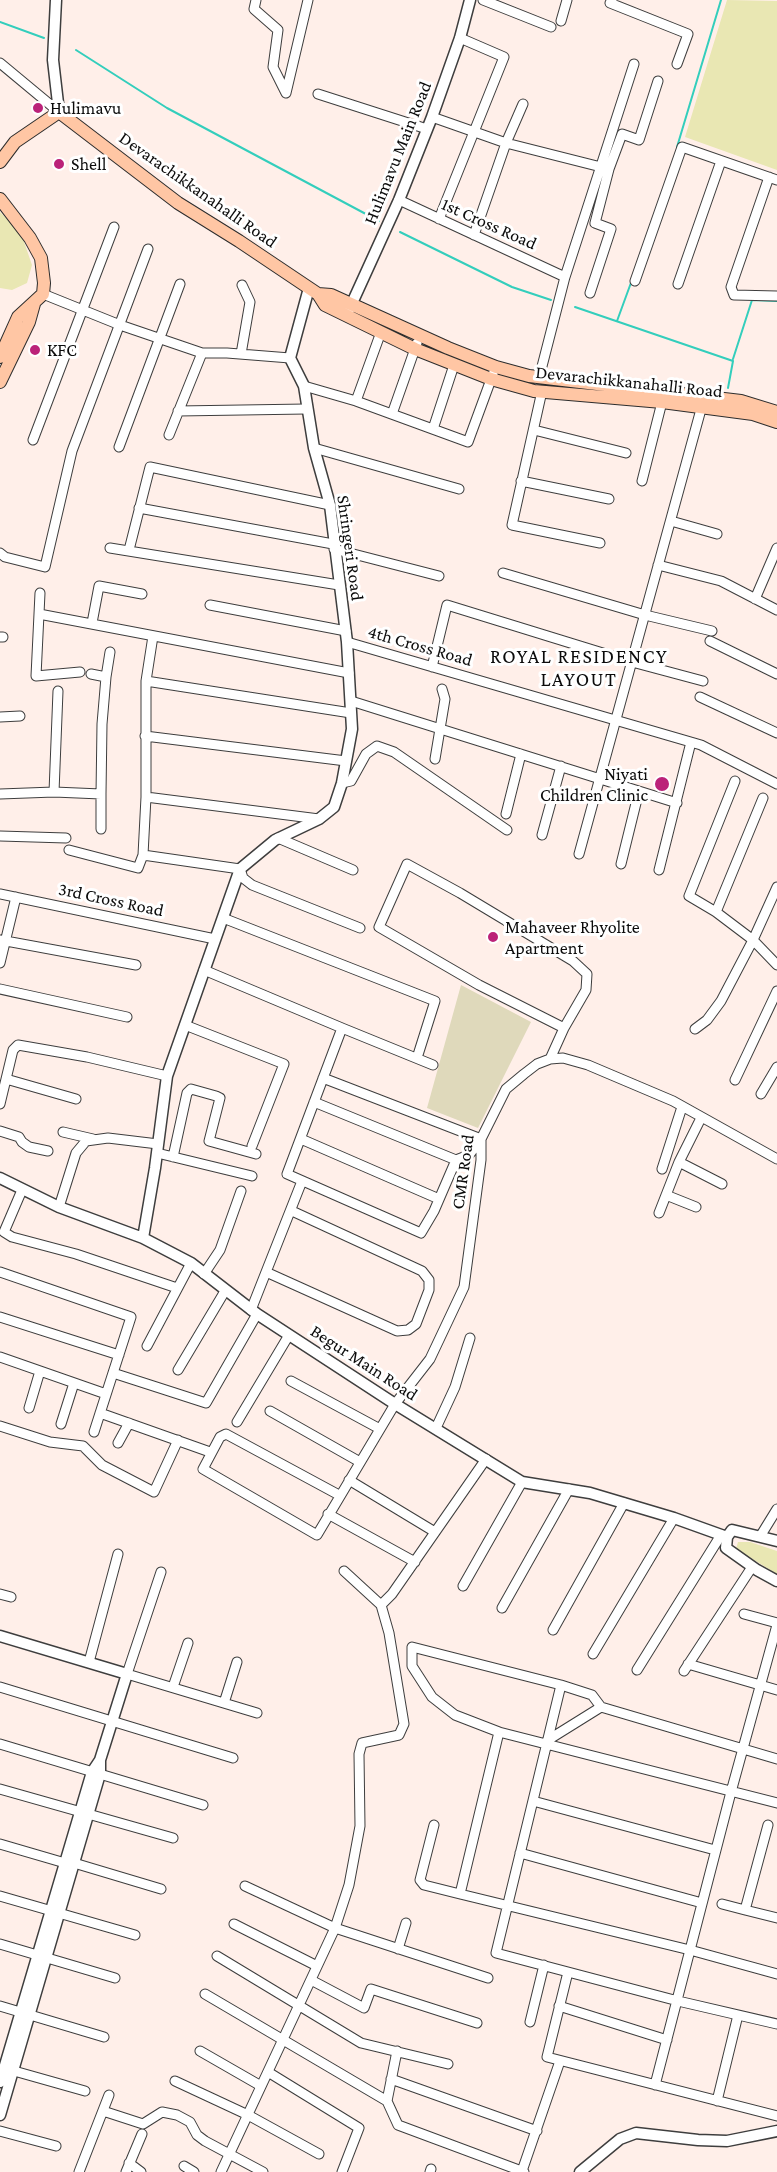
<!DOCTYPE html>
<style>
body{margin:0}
canvas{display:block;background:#ffefe9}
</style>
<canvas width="777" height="2172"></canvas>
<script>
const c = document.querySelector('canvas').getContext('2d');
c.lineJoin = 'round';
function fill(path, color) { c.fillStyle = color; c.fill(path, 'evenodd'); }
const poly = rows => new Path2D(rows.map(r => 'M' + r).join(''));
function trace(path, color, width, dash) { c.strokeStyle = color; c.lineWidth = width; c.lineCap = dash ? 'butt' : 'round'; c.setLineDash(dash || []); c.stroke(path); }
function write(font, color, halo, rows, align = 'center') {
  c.font = font + ' "Crimson Pro",serif'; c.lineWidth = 6; c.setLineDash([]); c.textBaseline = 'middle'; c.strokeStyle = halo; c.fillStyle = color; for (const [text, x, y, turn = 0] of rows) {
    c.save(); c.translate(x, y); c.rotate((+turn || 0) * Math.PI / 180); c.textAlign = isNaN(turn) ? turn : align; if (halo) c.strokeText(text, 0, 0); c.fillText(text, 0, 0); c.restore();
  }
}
const green = poly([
 [727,0,777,1,777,170,685,137],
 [0,212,21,233,32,265,27,283,12,290,0,288],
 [738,1542,750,1542,777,1551,777,1574,736,1549]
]);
const cemetery = poly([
 [461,985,531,1022,478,1128,427,1108]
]);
const stream = poly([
 [0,22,44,38],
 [76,50,167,108,379,221],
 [677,147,721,0],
 [400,232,512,287,551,300],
 [575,307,733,361,728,388],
 [617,321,632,280],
 [733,359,752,300,777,301]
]);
const minor = poly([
 [256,0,254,9,278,30,273,67,286,93],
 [483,0,551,27],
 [612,0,610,3,688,34,677,64],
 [561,21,567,0],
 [0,63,59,112],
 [286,93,308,0],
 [318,94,427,129],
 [432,117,506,143,609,169,622,134,639,140,658,81],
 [769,177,731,287,734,295,777,296],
 [399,200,565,277],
 [439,219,504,57,460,38],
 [474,235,506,143,523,104],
 [635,281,682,147,777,180],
 [678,284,721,161],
 [590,293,611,229,595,223,609,169],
 [43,294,120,325,202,353,227,353,290,358],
 [241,354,250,302,242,285],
 [539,378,565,277,634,64],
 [304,386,356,401,468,442,493,374],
 [542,391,512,525,600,543],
 [356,401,381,332],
 [178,411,306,409],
 [392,414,417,343],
 [433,429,454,365],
 [534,430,626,453],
 [169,435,202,353],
 [33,440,114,227],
 [119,447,180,284],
 [314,448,459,489],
 [521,481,609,499],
 [642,481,662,402],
 [139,508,333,544],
 [671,521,717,534],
 [110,548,339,585],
 [334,549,439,576],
 [129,550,150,467,330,505],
 [0,553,5,557,45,567,72,451,148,249],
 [658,565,721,581,777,610],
 [503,573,645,615,712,631],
 [40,593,36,676,80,672],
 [755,599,777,548],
 [210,605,346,631],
 [39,614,349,673],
 [92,623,99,586,142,594],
 [0,637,3,637],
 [710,641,777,674],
 [347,642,701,745,777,784],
 [432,667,447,605,632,662,703,681],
 [91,674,106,677],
 [146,681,351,713],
 [700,697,777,733],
 [351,701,677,803],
 [0,717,20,716],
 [145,736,346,761],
 [435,759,445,699,442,689],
 [735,781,689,896,716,912,753,940,777,965],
 [342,783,351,781,366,754,377,746,394,752,507,830],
 [54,792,58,691],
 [0,794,54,792,101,794,102,724,106,677,110,652],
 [101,794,101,829],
 [146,797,319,819],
 [506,814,521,754],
 [542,835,561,766],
 [0,836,66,838],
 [278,838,353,870],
 [69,850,138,868,143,855,146,797,146,681,153,636],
 [579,854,703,402],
 [143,855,240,869,243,878,252,885,360,928],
 [621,864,639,791],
 [659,870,691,742],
 [0,894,215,939],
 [716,912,763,798],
 [223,918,435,1001,417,1058],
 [0,940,136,965],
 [0,963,16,897],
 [204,970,342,1028],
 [0,989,127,1017],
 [185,1025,284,1064,252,1146],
 [695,1029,707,1020,721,1001,753,940,777,887],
 [550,1059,564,1028,586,990,587,974,573,961,460,893,407,864,379,927,479,985,564,1028],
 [433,1065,342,1028,287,1174,421,1233,434,1211,456,1160,469,1155,481,1139],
 [323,1078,481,1139],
 [6,1079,76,1099],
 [735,1080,777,991],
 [761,1094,777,1067],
 [314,1102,456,1160],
 [0,1104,13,1050,18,1045,87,1057,167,1076],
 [0,1131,19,1137,22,1142,29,1147,48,1151],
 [63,1132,93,1139],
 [301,1139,439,1199],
 [157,1153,252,1176],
 [173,1157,187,1093,191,1089,216,1096,220,1098,209,1141,256,1154],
 [679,1162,722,1184],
 [662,1169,682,1107],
 [22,1190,4,1232,12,1237,76,1254,177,1288],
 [666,1195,696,1207],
 [59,1207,76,1153,86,1141,108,1138,158,1144],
 [659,1213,679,1162,701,1118],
 [0,1272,131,1317,94,1432],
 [266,1272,397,1331,408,1330,416,1324,429,1290,429,1280,422,1271,292,1211],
 [204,1274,220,1250,241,1191],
 [251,1310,302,1181],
 [0,1317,119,1355],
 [147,1346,191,1263],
 [0,1357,106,1394],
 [178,1370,225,1291],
 [113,1373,206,1403,257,1314],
 [291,1381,380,1429],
 [29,1408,40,1371],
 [270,1411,360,1462],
 [100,1413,210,1452],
 [237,1422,289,1335],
 [61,1424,74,1383],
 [0,1426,50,1442,83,1446,102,1465,154,1492,178,1440],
 [436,1428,455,1387,470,1338],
 [118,1443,129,1423],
 [349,1480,435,1532],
 [339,1495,226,1434,220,1437,203,1469,317,1535,395,1404,430,1359,464,1287,481,1160,481,1139,506,1089,524,1074,537,1064,550,1059,563,1058,588,1065,673,1101,777,1159],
 [328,1514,415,1562],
 [761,1535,777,1509],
 [161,1572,127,1674,257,1713],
 [463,1586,522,1482],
 [0,1594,11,1597],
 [381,1605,392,1594,486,1459],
 [502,1608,569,1489],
 [744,1614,777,1623],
 [553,1630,624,1503],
 [593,1654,674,1518],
 [89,1662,118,1554],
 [688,1664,777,1690],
 [637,1670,721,1535],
 [684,1671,752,1567],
 [561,1685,496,1953,678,2001,777,2024],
 [0,1687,233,1758],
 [173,1687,188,1643],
 [224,1703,237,1662],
 [499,1732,777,1803],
 [548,1740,601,1707],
 [0,1744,203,1805],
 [777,1759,601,1707,592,1695,561,1685,412,1647,412,1666,432,1697,455,1715,499,1732,460,1894,690,1950,777,1974],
 [0,1789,173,1838],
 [533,1801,715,1850],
 [434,1825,420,1880,424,1885,460,1894],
 [768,1825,745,1910,777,1918],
 [0,1844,65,1863,74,1863,161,1889],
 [520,1853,702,1903],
 [245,1886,335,1928,488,1978],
 [0,1896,135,1935],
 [722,1904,745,1910],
 [234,1924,317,1966],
 [0,1944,115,1978],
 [398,1949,406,1923],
 [217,1956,361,2043,448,2064],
 [568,1972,547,2057,777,2116],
 [311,1980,364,2008,371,1989,477,2023],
 [205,1994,387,2101,398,2125,524,2172],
 [0,2006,104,2037],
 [559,2006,667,2040],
 [530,2022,544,1965],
 [200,2051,261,2086],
 [7,2069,85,2091],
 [268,2072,359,2128,342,2172],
 [391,2079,537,2131],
 [175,2081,248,2115,319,2154],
 [655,2085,731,1792,777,1625],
 [387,2101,397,2051],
 [717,2101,738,2015],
 [103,2111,143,2124,162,2112,177,2115,190,2122,197,2135,205,2141,263,2172],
 [0,2131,56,2146],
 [129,2163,141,2172],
 [184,2166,194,2172],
 [522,2171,560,2061],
 [79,2172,109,2095],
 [126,2172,142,2134],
 [221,2172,335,1928,349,1885,360,1826,359,1754,362,1743,399,1735,404,1724,389,1633,381,1605,344,1571],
 [430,2172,431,2169]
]);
const tertiary = poly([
 [56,0,53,60,59,112],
 [348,312,399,200,432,117,460,38,470,0],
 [0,1178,59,1207,143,1238,191,1263,257,1314,395,1404,522,1482,590,1493,674,1518,727,1537],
 [143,1238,155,1168,167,1076,240,869,275,840,319,819,334,807,342,783,352,729,347,642,330,505,314,448,304,386,290,358,309,288],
 [777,1541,732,1530,727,1537,726,1548,757,1570,777,1581],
 [0,1636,127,1674,100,1760,92,1772,0,2082],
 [0,2115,100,1774,100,1760],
 [580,2172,620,2139,636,2133,698,2140,727,2141,777,2131]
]);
const secondary = poly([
 [0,162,15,142,59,112,178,203,239,241,318,294,325,305,415,349,491,379,534,391,662,402,753,414,777,422],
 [0,199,30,238,41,258,44,283,43,294,18,317,0,357],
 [318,294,331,295,448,348,496,367,529,376,741,401,777,412],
 [0,382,29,322,34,304]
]);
const markers = [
 [38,108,6,"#bb2279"],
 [59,164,6,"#bb2279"],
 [35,350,6,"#bb2279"],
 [662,784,8,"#bb2279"],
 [493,937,6,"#bb2279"]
];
const poiNames = [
 ["Hulimavu",50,108],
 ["Shell",71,164],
 ["KFC",47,350],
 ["Niyati",648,774,"right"],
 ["Children Clinic",648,795,"right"],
 ["Mahaveer Rhyolite",505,927],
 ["Apartment",505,948]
];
const streetNames = [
 ["Hulimavu Main Road",398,153,-68],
 ["Devarachikkanahalli Road",198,190,35],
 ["1st Cross Road",489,224,24],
 ["Devarachikkanahalli Road",629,382,6],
 ["Shringeri Road",350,548,82],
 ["4th Cross Road",420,646,16],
 ["3rd Cross Road",111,900,12],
 ["CMR Road",463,1172,-82],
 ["Begur Main Road",364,1363,33]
];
const neighbourhoodNames = [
 ["ROYAL RESIDENCY",579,657],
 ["LAYOUT",579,680]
];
fill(green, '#e9e7b3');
fill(cemetery, '#dfd9bb');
trace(stream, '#33cebc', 2);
trace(minor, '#3e3e3e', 11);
trace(tertiary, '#3e3e3e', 13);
trace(secondary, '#2d2d2d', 14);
trace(minor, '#fff', 9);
trace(tertiary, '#fff', 10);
trace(secondary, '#ffc6a4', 12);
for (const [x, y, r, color] of markers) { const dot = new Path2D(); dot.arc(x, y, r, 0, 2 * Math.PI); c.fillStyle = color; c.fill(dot); trace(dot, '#fff', 2); }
write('18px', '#0b0b0b', '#fff', poiNames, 'left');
write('18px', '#0b0b0b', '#fff', streetNames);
c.letterSpacing = '1.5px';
write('20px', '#0b0b0b', '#fff', neighbourhoodNames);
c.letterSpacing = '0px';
</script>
